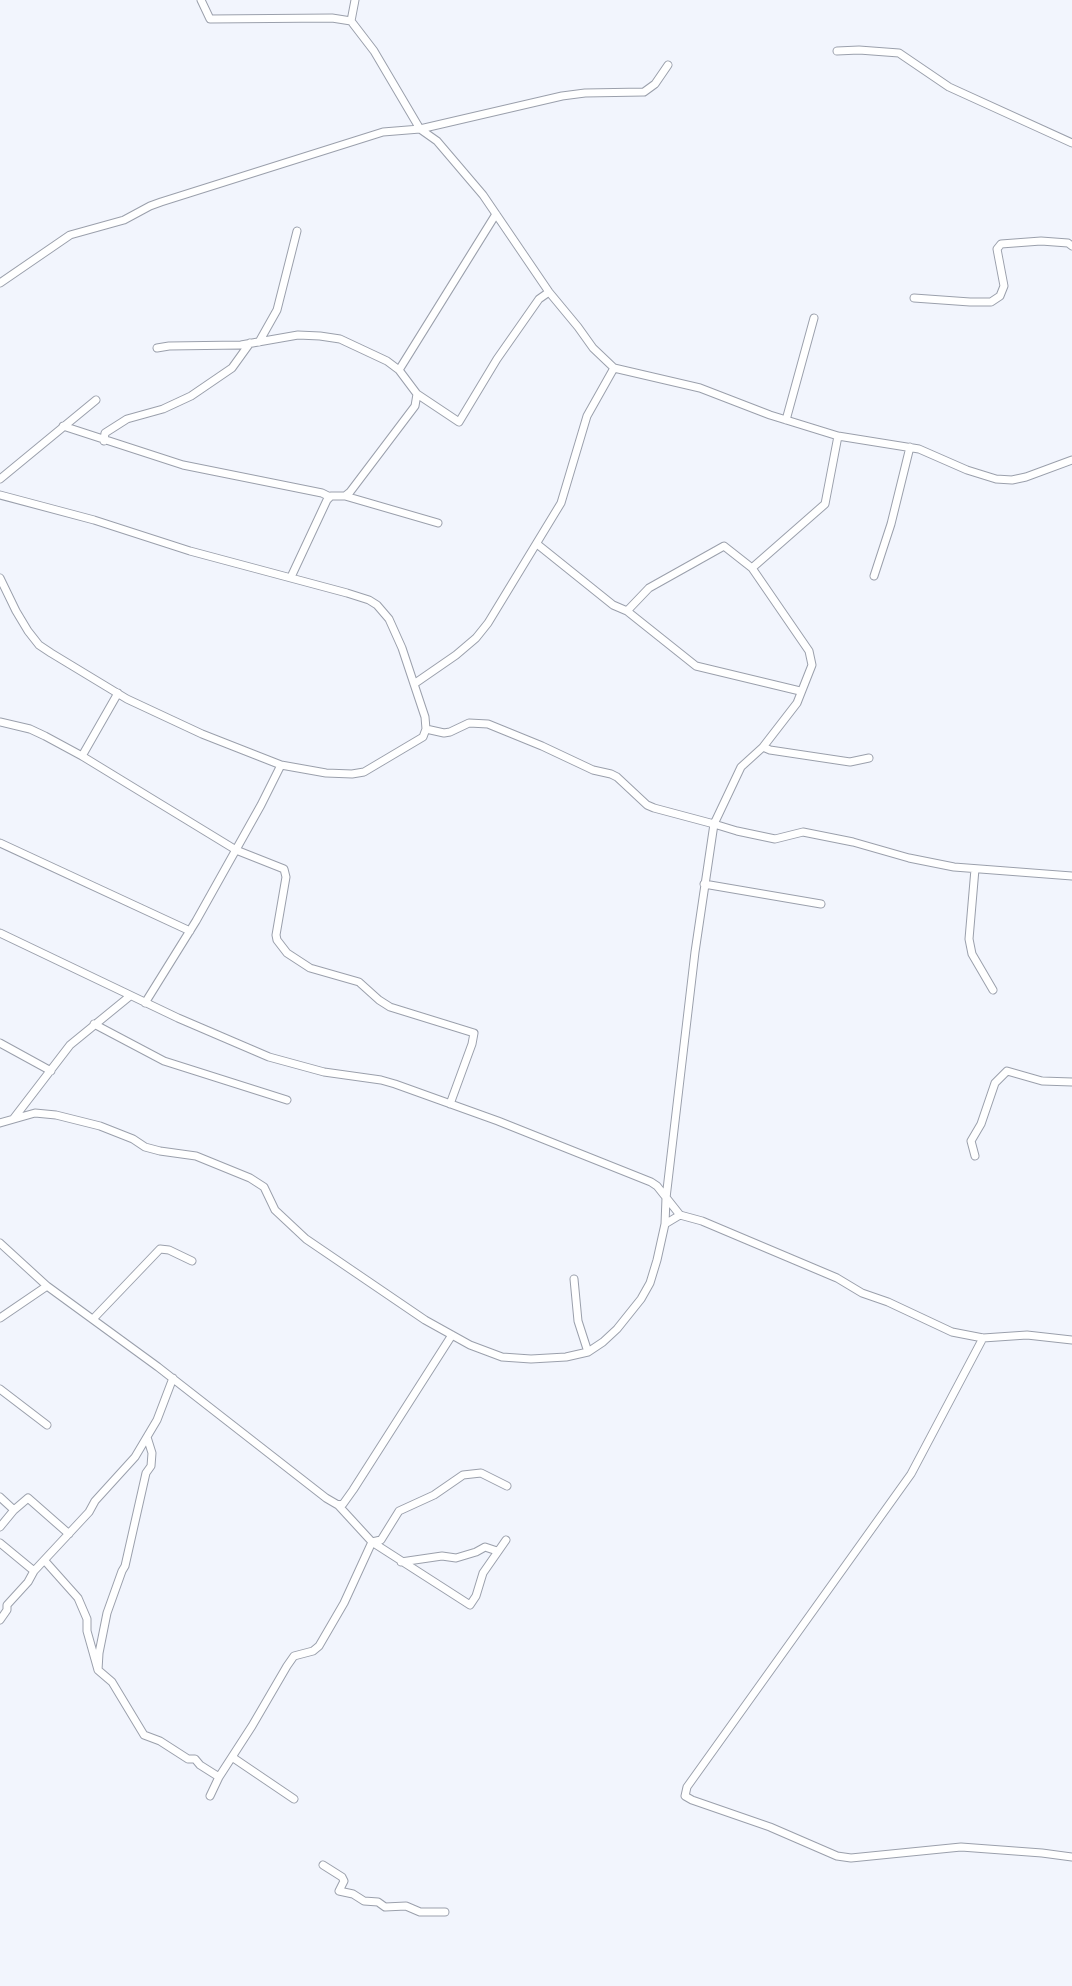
<!DOCTYPE html>
<style>
body{margin:0}
canvas{display:block;background:#f2f5fd}
</style>
<canvas width="1072" height="1986"></canvas>
<script>
const c = document.querySelector('canvas').getContext('2d');
c.lineJoin = 'round';
const poly = rows => new Path2D(rows.map(r => 'M' + r).join(''));
function trace(path, color, width, dash) { c.strokeStyle = color; c.lineWidth = width; c.lineCap = dash ? 'butt' : 'round'; c.setLineDash(dash || []); c.stroke(path); }
const street = poly([
 [201,0,210,19,332,18,351,21],
 [355,0,351,21,374,51,420,129,437,141,483,195,549,292,578,327,593,348,614,368,700,388,770,415,838,436,919,449,967,470,996,479,1012,480,1026,477,1072,460],
 [837,51,859,50,899,53,949,87,1072,143],
 [0,283,70,235,124,220,150,206,161,202,383,132,420,129,562,96,585,93,644,92,655,84,668,65],
 [914,298,970,302,991,302,1000,296,1004,286,997,249,1001,244,1041,241,1068,243,1072,246],
 [259,342,277,310,297,231],
 [157,348,169,346,241,345,298,335,320,336,340,339,387,361,399,370,417,394,415,406,350,492,345,496,331,496,327,500,291,577],
 [399,370,496,214],
 [417,394,459,422,497,359,539,299,549,292],
 [786,420,814,318],
 [63,426,183,465,322,493,330,497],
 [838,436,825,504,752,568,809,651,812,665,797,703,763,747,741,767,714,824,737,831,775,839,803,832,853,842,909,858,954,867,1072,876],
 [104,441,105,433,127,419,163,409,191,396,232,368,250,343],
 [0,479,96,400],
 [0,495,94,520,190,551,347,593,369,600,377,605,389,619,402,648,425,717,426,729,423,737,364,772,352,774,326,773,281,765,261,805,196,921,145,1003],
 [345,496,438,523],
 [537,544,613,605,627,611,696,666,800,691],
 [874,576,891,524,910,447],
 [0,578,16,611,28,631,39,645,51,653,127,699,202,734,281,765],
 [627,611,649,588,724,546,752,568],
 [414,684,456,655,476,638,488,623,561,503,587,416,614,368],
 [0,722,30,729,45,736,82,756,236,850,284,869,286,877,276,935,277,940,287,953,310,968,359,982,379,1000,390,1007,474,1033,472,1044,450,1104],
 [426,729,444,733,450,732,469,723,488,724,542,746,593,770,611,774,617,777,647,805,654,808,714,824,695,952,666,1198,665,1224],
 [763,747,770,750,850,762,869,758],
 [82,756,118,693],
 [0,843,190,931],
 [975,869,969,939,972,954,993,990],
 [704,884,821,904],
 [0,933,178,1018,269,1057,324,1072,381,1080,395,1084,498,1121,651,1182,657,1186,680,1215],
 [94,1024,164,1061,287,1100],
 [0,1043,51,1071],
 [14,1118,70,1045,130,996],
 [0,1123,35,1113,56,1115,100,1126,133,1139,145,1147,160,1151,196,1156,250,1178,264,1187,275,1210,306,1239,425,1320,470,1345,502,1357,531,1359,566,1357,588,1352,603,1342,617,1329,641,1299,650,1283,657,1260,665,1224,680,1215,702,1221,837,1278,862,1293,888,1302,952,1332,983,1338,1027,1335,1072,1340],
 [975,1156,971,1141,981,1124,995,1083,1007,1071,1042,1081,1072,1082],
 [0,1243,47,1286,158,1367,326,1498,338,1505,343,1504,353,1490,452,1335],
 [574,1279,578,1321,588,1352],
 [0,1318,47,1286],
 [93,1319,160,1249,169,1250,192,1261],
 [983,1338,911,1474,687,1787,685,1796,692,1800,770,1827,837,1856,851,1858,961,1847,1042,1853,1072,1857],
 [0,1389,47,1425],
 [0,1497,14,1510,0,1527],
 [338,1505,372,1542,470,1605,476,1596,483,1573,506,1540],
 [14,1510,28,1498,69,1534],
 [0,1543,34,1571,28,1582,7,1605,7,1610,0,1620],
 [45,1561,78,1598,87,1619,87,1631,98,1670,99,1653,107,1613,122,1571,125,1566,146,1473,151,1466,152,1453,147,1437],
 [401,1562,442,1556,456,1558,476,1552,485,1547,497,1551],
 [34,1571,89,1512,95,1501,135,1457,157,1420,173,1378],
 [98,1670,112,1682,144,1735,160,1741,188,1759,195,1759,200,1765,219,1777],
 [232,1757,294,1799],
 [210,1796,219,1777,252,1726,287,1666,294,1656,313,1651,319,1646,344,1603,372,1542,381,1540,399,1511,434,1495,463,1475,481,1473,507,1486],
 [323,1865,342,1877,344,1881,339,1891,353,1894,364,1901,378,1902,385,1907,406,1906,420,1912,445,1912]
]);
trace(street, '#9ba0ac', 9);
trace(street, '#fff', 7);
</script>
